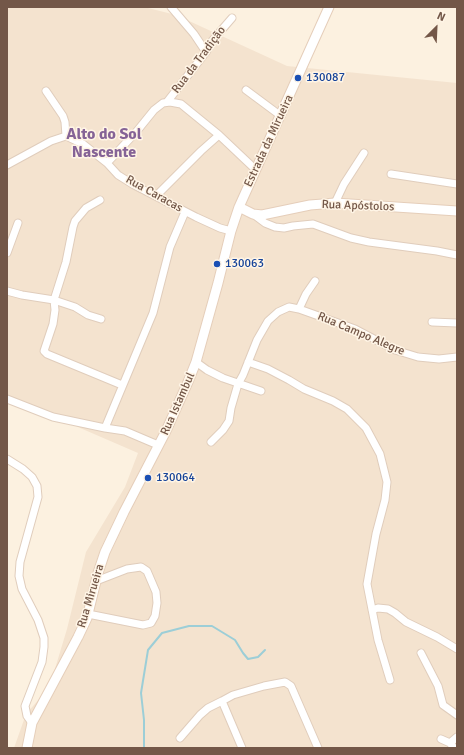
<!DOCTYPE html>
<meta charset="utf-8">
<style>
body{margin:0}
#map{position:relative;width:464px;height:755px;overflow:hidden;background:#fcf1e0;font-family:Signika,sans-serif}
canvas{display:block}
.frame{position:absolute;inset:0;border:8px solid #735748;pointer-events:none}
.north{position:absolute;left:416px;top:8px;width:40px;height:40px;-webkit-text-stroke:3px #fff5e6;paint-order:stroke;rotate:24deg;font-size:11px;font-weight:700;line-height:16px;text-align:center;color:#735748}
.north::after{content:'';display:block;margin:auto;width:14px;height:18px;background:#735748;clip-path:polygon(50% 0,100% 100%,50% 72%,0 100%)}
</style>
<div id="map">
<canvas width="464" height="755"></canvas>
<div class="frame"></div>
<div class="north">N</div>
</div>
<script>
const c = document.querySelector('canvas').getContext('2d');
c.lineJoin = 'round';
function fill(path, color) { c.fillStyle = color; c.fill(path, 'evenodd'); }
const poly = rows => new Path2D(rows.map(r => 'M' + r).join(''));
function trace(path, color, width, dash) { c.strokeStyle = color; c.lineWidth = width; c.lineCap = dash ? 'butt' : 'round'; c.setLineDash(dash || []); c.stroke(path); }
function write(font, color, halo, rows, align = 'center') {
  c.font = font + ' Signika,sans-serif'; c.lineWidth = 3; c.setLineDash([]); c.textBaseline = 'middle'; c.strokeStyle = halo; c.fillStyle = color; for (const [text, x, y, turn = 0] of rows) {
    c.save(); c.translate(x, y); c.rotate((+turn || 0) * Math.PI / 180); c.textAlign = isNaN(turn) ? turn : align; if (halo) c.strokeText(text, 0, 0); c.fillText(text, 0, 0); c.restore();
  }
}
const residential = poly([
 [7,7,144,7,176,15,287,66,457,83,457,748,14,748,26,714,41,697,54,672,67,629,86,552,125,487,138,453,57,418,7,403]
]);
const stream = poly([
 [144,748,144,720,141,693,148,650,162,633,189,626,212,626,235,640,243,653,248,659,258,657,265,650]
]);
const street = poly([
 [171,7,194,34,206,52],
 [246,90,281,116],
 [46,91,63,116,65,122,66,136,83,144,107,163,118,175,134,185,196,217,220,228,231,231],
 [167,102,206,52,212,41,232,18],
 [107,163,137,131,154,110,163,103,170,102,181,104,219,135,256,170],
 [7,165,51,141,66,136],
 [391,174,457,184],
 [156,196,201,151,219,135],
 [100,200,86,208,75,221,73,227,66,262,54,300,75,307,88,315,101,319],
 [335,203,344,184,364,153],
 [253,214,265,223,275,227,284,228,293,226,313,224,351,238,369,242,437,251,457,255],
 [7,253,18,223],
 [7,291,22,295,54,300,55,310,53,324,44,351,47,354,122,385],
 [299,309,306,294,315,281],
 [432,322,457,323],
 [196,362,207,370,223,378,261,391],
 [248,362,268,369,289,380,304,389,333,401,347,409,366,428,380,454,387,482,385,500,376,534,367,584,378,640,390,680],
 [7,399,53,417,105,428,125,431,158,445],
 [105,428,153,313,170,247,185,212],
 [211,442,223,430,229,421,231,408,238,384,243,375,257,340,268,321,278,312,289,307,299,309,355,329,395,350,418,357,439,359,457,357],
 [7,459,23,469,32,477,37,486,38,497,20,562,19,576,22,589,38,620,44,638,44,647,42,662,25,706,27,716,32,723],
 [372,610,378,608,388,609,395,613,406,622,437,637,457,649],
 [88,614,143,625,151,623,155,616,157,603,156,592,147,571,141,567,127,569,96,581],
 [421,653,438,686,443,705,457,715],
 [222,701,242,748],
 [180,738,200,715,208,708,222,701,233,695,264,686,285,682,291,686,318,748],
 [441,739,450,743,454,748],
 [450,743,457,737]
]);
const secondary = poly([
 [239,207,253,214,262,215,310,205,335,203,457,211],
 [27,748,32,723,78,637,87,618,98,573,105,552,124,512,166,431,188,382,196,362,218,283,231,231,239,207,329,7]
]);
const markers = [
 [298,78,4,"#1a4fb4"],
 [217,264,4,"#1a4fb4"],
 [148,478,4,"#1a4fb4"]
];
const streetNames = [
 ["Rua da Tradição",199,60,-53],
 ["Estrada da Mirueira",269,141,-65],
 ["Rua Caracas",154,194,29],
 ["Rua Apóstolos",358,206,2],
 ["Rua Campo Alegre",361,334,23],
 ["Rua Istambul",178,404,-66],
 ["Rua Mirueira",91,596,-73]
];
const transitNames = [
 ["130087",306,78],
 ["130063",225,264],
 ["130064",156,478]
];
const districtNames = [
 ["Alto do Sol",104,135],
 ["Nascente",104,153]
];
fill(residential, '#f4e3cf');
trace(stream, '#9cced7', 2);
trace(street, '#e0cdbc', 9);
trace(secondary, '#e5ceba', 11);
trace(street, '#fff', 7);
trace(secondary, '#fff', 9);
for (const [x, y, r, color] of markers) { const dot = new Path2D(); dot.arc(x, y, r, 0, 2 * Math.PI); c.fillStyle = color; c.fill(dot); trace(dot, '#fff5e6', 1.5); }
write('12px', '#735748', '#fff5e6', streetNames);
write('12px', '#164399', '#fff5e6', transitNames, 'left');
write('bold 16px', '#856396', '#fff5e6', districtNames);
</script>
